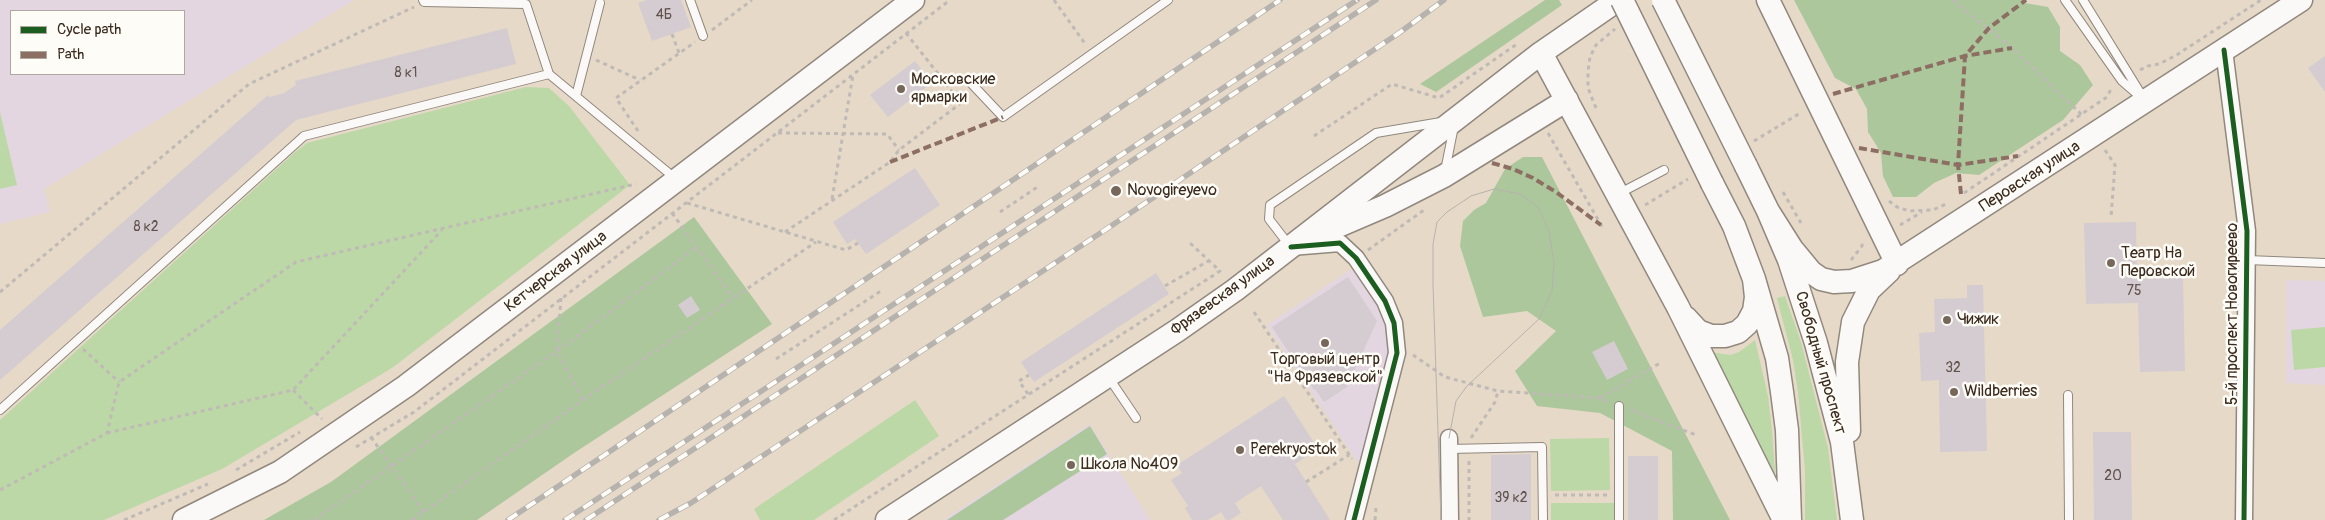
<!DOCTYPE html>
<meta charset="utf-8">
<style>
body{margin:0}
#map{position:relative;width:2325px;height:520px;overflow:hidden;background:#e6d9c8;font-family:Pangolin,sans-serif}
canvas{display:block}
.legend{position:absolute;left:10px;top:10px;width:175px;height:65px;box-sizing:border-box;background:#fdfcf7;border:1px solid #afa8a0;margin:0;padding:6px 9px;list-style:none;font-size:15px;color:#3b2a1e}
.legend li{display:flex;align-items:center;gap:10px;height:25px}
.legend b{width:25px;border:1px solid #afa8a0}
</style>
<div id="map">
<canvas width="2325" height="520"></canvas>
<ul class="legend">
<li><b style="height:6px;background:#1b5e20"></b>Cycle path</li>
<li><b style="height:6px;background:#8d6e63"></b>Path</li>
</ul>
</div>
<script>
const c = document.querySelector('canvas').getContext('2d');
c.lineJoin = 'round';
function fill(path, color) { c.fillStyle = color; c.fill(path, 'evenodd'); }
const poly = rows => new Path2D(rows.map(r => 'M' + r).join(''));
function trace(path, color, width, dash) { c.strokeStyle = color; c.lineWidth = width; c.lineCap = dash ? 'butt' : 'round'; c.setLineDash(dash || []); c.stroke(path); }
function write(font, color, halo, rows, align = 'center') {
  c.font = font + ' Pangolin,sans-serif'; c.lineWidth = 5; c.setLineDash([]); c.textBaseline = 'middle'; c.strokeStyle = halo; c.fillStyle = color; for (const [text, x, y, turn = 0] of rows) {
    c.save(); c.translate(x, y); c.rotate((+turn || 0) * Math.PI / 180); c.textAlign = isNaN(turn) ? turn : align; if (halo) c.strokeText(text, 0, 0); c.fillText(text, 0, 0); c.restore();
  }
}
const built = poly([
 [0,0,354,0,44,189,50,212,0,224],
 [11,11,184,11,184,74,11,74],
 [1352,269,1387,317,1391,341,1361,467,1267,325],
 [2286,280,2325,281,2325,385,2286,383],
 [1090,424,1150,520,943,520]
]);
const green = poly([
 [526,87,549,88,569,106,630,185,392,368,222,469,104,520,0,520,0,420,294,153,307,143],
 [0,112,17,185,0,189],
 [1785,296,1801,342,1828,448,1837,520,1805,520,1805,470,1798,392,1793,360,1777,298],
 [2325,327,2325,367,2294,370,2291,330],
 [1755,340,1768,396,1772,431,1775,473,1770,474,1710,352,1730,355,1739,352],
 [915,400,939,436,814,520,760,520,754,509],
 [1609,438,1610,490,1551,491,1550,439],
 [1551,503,1614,503,1614,520,1551,520]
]);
const forest = poly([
 [1545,0,1559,0,1562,5,1436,92,1420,84],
 [1794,0,2023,0,2025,3,2048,7,2060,27,2060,51,2080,65,2093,85,2063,120,1979,175,1956,173,1934,183,1916,197,1893,197,1883,176,1881,153,1868,132,1867,109,1856,89,1835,78],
 [1523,157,1542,157,1730,520,1673,520,1672,451,1600,413,1537,406,1515,371,1556,331,1527,311,1483,317,1460,246,1463,221,1474,210,1486,203,1505,169],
 [694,217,772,324,574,453,477,520,264,520,331,482],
 [1090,426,1107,454,1003,520,947,520]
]);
const building = poly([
 [647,0,681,0,691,27,652,41,638,3],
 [507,28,516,64,296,120,0,380,0,330,268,95,270,97,284,93,296,85,295,81],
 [2325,56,2325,92,2308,68],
 [915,61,932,83,888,117,870,95],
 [915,168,940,205,866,254,855,239,847,244,833,222],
 [2136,222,2137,279,2183,278,2185,371,2140,372,2138,303,2086,304,2084,223],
 [1156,273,1169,294,1034,382,1021,362],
 [1348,277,1377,321,1347,387,1324,402,1315,389,1314,390,1272,327],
 [1967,285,1983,285,1987,451,1940,452,1939,380,1921,381,1919,333,1935,332,1934,299,1967,298],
 [691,296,700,310,687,318,678,305],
 [1614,341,1628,369,1607,380,1592,352],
 [1284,396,1318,449,1295,464,1330,520,1283,520,1261,486,1235,503,1241,513,1230,520,1226,520,1221,512,1208,520,1192,520,1185,508,1188,506,1171,480,1182,473,1177,465],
 [2093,432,2131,432,2132,520,2094,520],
 [1531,454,1531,520,1491,520,1491,455],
 [1628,456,1658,456,1658,520,1628,520]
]);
const path = poly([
 [1054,0,1086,45],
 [1953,0,2012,48,2083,116],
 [712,30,752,0],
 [672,34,679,53],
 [596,60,640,80],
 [2140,70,2148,66,2159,64,2175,56,2261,0],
 [1596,108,1588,88,1588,71,1590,57,1596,45,1615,29],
 [638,131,616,98,695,42],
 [778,133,887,134,899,150],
 [1548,133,1604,230],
 [1314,136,1392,84,1439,98,1517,44],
 [1754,141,1802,112],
 [2105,150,2115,165,2111,217],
 [1783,192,1801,223],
 [1964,193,2107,97,2112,87],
 [832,199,853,75],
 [1889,201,1897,207,1909,211,1933,210,1948,203],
 [687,203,846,250,858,243],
 [1645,205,1688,179],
 [1000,212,1039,186],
 [672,213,733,298],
 [1900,225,1922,212],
 [785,232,890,162,899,150,961,103,906,33],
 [1368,250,1424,210],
 [1851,260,1862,246,1863,240],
 [1165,286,1210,260],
 [0,292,249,84,414,7],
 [561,298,557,351,583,400],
 [1254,312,1352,459],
 [83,349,119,382],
 [1413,355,1445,377,1498,391,1600,398,1609,402],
 [776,359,881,291],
 [293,390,322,419],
 [1028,394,1019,381,1029,375],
 [1600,398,1660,363],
 [1631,410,1696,435],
 [107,433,293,390,442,230],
 [371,437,424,512],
 [1471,438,1495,402,1498,391],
 [356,447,414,412,950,0],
 [1469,461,1469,520],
 [236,470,300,432],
 [1306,482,1349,455],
 [0,490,107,433,119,382,296,262,636,184],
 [1555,495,1609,495],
 [124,520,208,484],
 [314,520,557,351,697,247],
 [412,520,583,400,816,242],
 [834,520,1220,271,1190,243],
 [1375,520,1376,508]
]);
const service = poly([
 [423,0,424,2,526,4,549,74,676,179],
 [690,0,703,36],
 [2065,0,2122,81,2144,100],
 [2083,0,2141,94],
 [969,81,1003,117,1168,0],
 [576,96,600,3],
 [1445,171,1454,126],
 [1620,193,1664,170],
 [1289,245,1269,219,1270,205,1376,133,1441,122],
 [2247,260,2325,263],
 [1109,378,1136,418],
 [2068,395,2069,520],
 [0,410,304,136,549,74],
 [1449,449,1542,447,1543,520],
 [1619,520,1619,406]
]);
const minor = poly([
 [2224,50,2247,231,2244,520],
 [1291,247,1340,243,1356,258,1385,301,1394,323,1397,353,1354,520],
 [1449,438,1450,520]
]);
const secondary = poly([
 [1768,0,1897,264],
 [1541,53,1678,307,1784,520],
 [1746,166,1768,211,1789,260,1816,343,1842,442,1852,520],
 [1768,211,1792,249,1811,272,1821,279,1834,282,1852,281,1883,271,2301,0],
 [1322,233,1385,206,1444,176,1567,100],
 [1754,279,1777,358,1782,392,1787,430,1790,520],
 [1686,318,1698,331,1711,336,1725,336,1738,332,1747,324,1754,311,1756,297,1754,279,1734,226,1712,183],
 [1849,431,1847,362,1853,322,1869,290,1889,271],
 [184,520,280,472,406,386,913,0],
 [887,520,1178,330,1235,290,1541,53,1618,0]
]);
const tram = poly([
 [1441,520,1433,285,1433,244,1437,222,1447,212,1471,196,1494,189,1520,194,1538,207,1549,231,1554,263,1552,291,1539,319,1467,386,1456,401,1449,438]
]);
const rail = poly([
 [508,520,1280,0],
 [565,520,1357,0],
 [586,520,1376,0],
 [659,520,691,503,1108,228,1399,33,1444,0]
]);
const secondaryBridge = poly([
 [1622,0,1712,183],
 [1663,0,1746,166]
]);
const quiet = poly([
 [1833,94,1965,56,2012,48],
 [1859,148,1958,165,2018,156],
 [890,162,1003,117],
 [1492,163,1513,169,1533,178,1556,192,1601,225],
 [1961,194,1958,165,1965,56,1989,28,2026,0]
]);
const cycleway = poly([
 [2224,50,2247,231,2244,520],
 [1291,247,1340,243,1356,258,1385,301,1394,323,1397,353,1354,520]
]);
const markers = [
 [901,89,5,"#77675a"],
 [1116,191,6,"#77675a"],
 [2111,263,5,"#77675a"],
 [1947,320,5,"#77675a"],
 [1325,343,5,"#77675a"],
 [1954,392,5,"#77675a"],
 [1240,450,5,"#77675a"],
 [1071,465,5,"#77675a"]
];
const numberNames = [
 ["4Б",664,15],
 ["8 к1",406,73],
 ["8 к2",146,227],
 ["75",2134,291],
 ["32",1953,368],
 ["20",2113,476],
 ["39 к2",1511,498]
];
const poiNames = [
 ["Московские",911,80],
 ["ярмарки",911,98],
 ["Novogireyevo",1127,191],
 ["Театр На",2121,254],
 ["Перовской",2121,272],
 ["Чижик",1957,320],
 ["Торговый центр",1325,360,"center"],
 ["\"На Фрязевской\"",1325,378,"center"],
 ["Wildberries",1964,392],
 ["Perekryostok",1250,450],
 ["Школа №409",1081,465]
];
const streetNames = [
 ["Перовская улица",2030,177,-33],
 ["Кетчерская улица",556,272,-37],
 ["Фрязевская улица",1223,296,-36],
 ["5-й проспект Новогиреево",2233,314,-90],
 ["Свободный проспект",1820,363,74]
];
fill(built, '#e3d6e0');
fill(green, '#bdd8a7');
fill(forest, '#acc79c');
fill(building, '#d4ccd1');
trace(service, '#91887e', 10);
trace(minor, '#91887e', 19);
trace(secondary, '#91887e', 25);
trace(path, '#bfbab6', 3, [4, 4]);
trace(service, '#fbf9f7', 8);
trace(minor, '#fbf9f7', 16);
trace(secondary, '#fbf9f7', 22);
trace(tram, '#b6b2ae', 1);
trace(rail, '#b6b2ae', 5.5);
trace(rail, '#fdfcf7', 4, [11]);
trace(secondaryBridge, '#91887e', 25, []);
trace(secondaryBridge, '#fbf9f7', 22);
trace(quiet, '#8d6e63', 4, [8, 4]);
trace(cycleway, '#1b5e20', 5);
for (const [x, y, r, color] of markers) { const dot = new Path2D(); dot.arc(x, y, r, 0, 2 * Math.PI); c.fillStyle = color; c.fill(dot); trace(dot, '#fdfcf7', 2); }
write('14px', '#61524b', null, numberNames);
write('16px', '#3b2a1e', '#fdfcf7', poiNames, 'left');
write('16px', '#3b2a1e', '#fdfcf7', streetNames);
</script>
